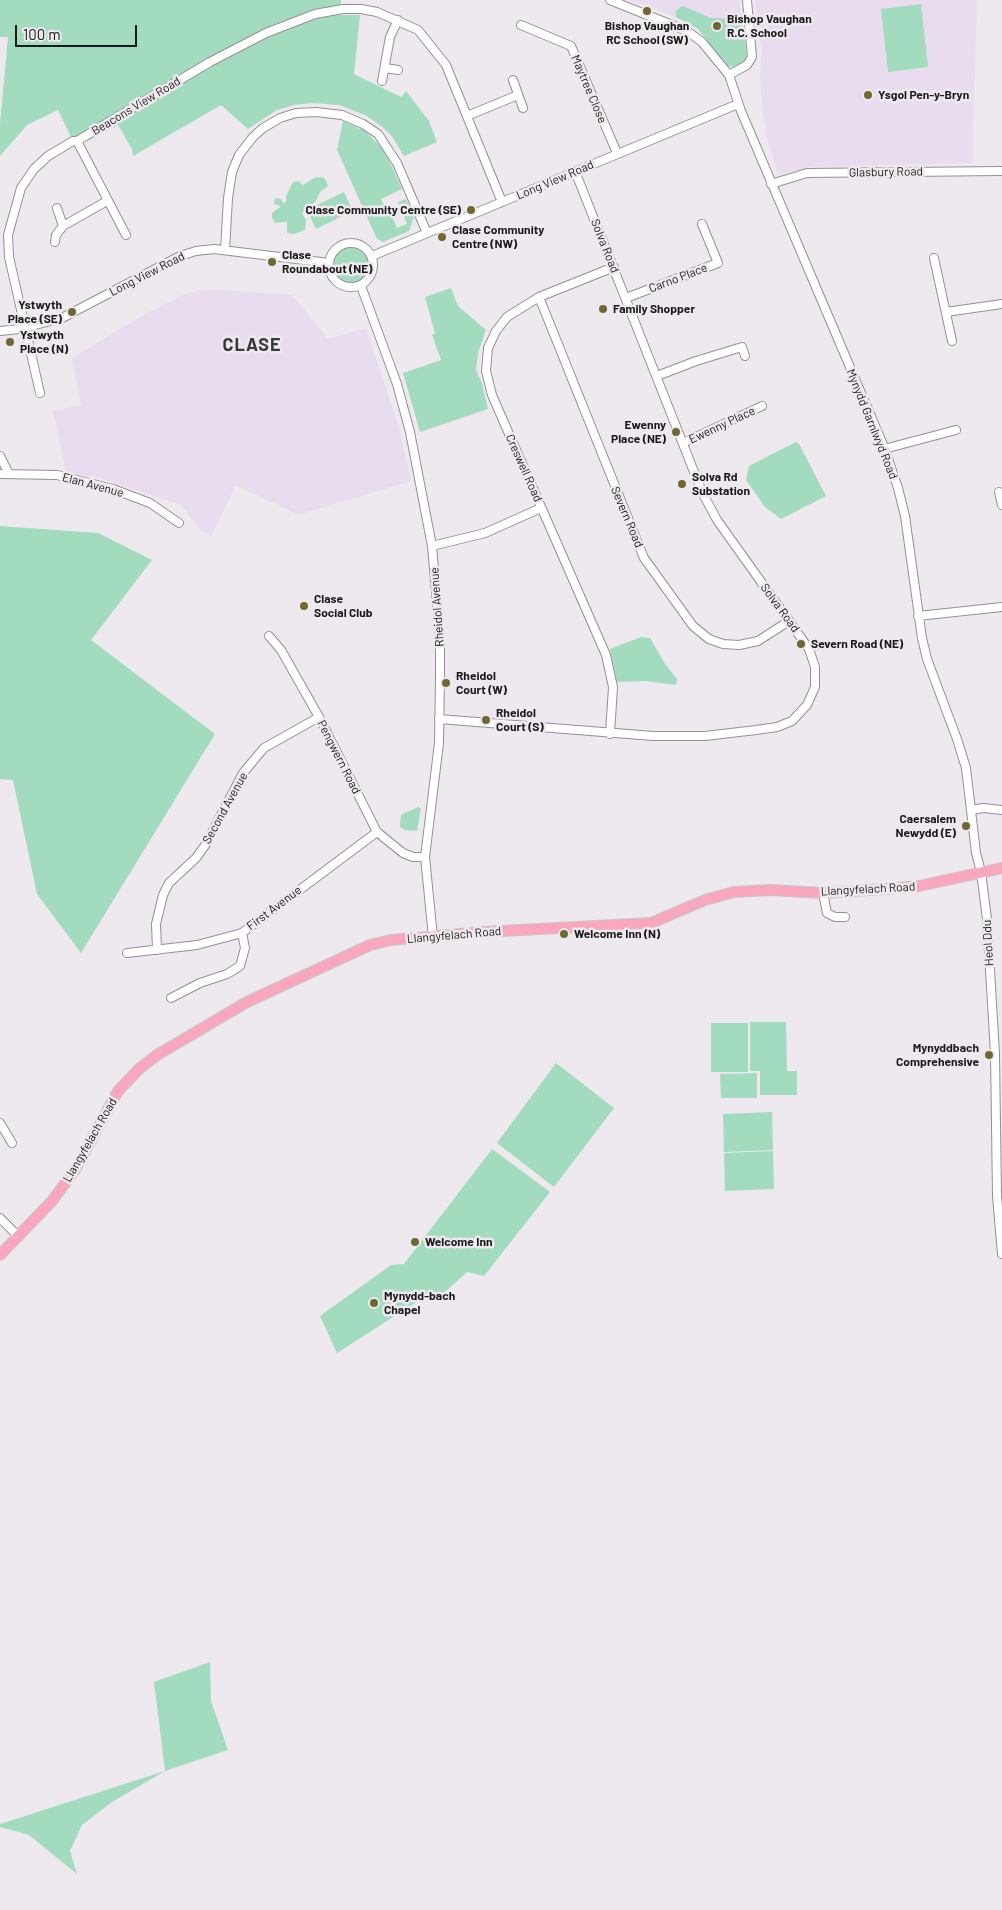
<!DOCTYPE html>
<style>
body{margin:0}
#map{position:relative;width:1002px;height:1910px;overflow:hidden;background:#ede9ee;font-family:Barlow,sans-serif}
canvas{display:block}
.scale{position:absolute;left:15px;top:25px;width:122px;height:22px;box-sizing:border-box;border:2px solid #1b191b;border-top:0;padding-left:6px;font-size:15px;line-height:18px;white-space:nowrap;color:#1b191b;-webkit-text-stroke:4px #ede9ee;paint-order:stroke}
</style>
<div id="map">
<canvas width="1002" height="1910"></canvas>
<div class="scale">100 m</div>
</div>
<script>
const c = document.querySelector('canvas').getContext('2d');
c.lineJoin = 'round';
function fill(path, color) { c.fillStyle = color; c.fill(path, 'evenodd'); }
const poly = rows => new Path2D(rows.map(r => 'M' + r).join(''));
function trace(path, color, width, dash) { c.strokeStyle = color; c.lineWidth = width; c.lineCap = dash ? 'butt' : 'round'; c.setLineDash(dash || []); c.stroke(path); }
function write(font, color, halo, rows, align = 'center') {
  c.font = font + ' Barlow,sans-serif'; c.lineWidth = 5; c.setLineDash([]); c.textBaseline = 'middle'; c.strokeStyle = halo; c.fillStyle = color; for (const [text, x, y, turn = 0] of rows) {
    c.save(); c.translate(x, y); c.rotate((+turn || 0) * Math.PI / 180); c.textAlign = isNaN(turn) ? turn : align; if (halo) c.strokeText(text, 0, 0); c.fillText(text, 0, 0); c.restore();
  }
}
const education = poly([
 [630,0,739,0,743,35,698,29,670,15],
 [755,0,977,0,972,163,809,167,778,175,766,135,763,114,760,76,762,52],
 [207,289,292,295,328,339,366,328,399,428,411,481,298,515,236,485,212,535,202,532,181,505,99,478,66,472,53,411,81,405,72,358,145,314,187,293]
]);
const green = poly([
 [0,0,341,0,341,15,360,15,354,74,401,97,406,91,429,121,437,142,404,156,391,135,380,125,365,115,339,105,312,103,294,105,277,110,248,129,221,105,133,156,132,149,118,125,85,142,73,141,58,110,27,125,0,156,0,124,8,37,0,37],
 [921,4,928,67,888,72,881,9],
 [683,6,711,18,741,19,747,54,743,63,737,67,727,66,698,29,676,17,676,10],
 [343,121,365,131,385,151,402,189,381,199,385,208,388,207,397,228,407,224,398,202,406,199,414,217,409,231,383,242,377,239,337,150],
 [322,177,325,179,328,186,320,192,316,201,302,213,306,220,305,230,294,234,287,233,287,222,275,223,272,218,272,213,281,206,274,204,275,198,281,199,283,203,286,202,286,196,293,182,298,181,303,185,314,178],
 [344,192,353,211,316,229,307,210],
 '333 265a18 18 0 1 1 36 0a18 18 0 1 1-36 0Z',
 [451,288,458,306,486,330,478,353,476,370,482,383,488,409,420,432,403,373,441,360,432,335,435,333,425,297],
 [796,442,799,444,826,496,781,519,765,507,746,480,749,466],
 [0,526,98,533,152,560,91,640,215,734,81,953,37,894,13,780,0,779],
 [641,637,650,638,665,664,677,679,676,685,646,681,617,682,610,649],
 [418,807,421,809,417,831,405,830,400,827,401,815],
 [750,1022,786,1022,787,1071,797,1071,797,1095,760,1095,760,1071,750,1071],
 [711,1023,748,1023,748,1072,711,1072],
 [556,1063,614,1108,554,1187,497,1143],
 [757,1073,757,1098,721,1098,720,1074],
 [772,1112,773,1150,724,1152,723,1114],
 [492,1149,550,1192,484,1276,467,1272,445,1292,426,1296,337,1353,320,1316,391,1265,404,1264],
 [773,1151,774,1189,725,1191,724,1153],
 [210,1662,211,1701,228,1750,165,1771,112,1802,82,1825,70,1851,77,1874,29,1835,0,1827,0,1824,165,1771,154,1682]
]);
const minor = poly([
 [610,0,687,31,702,42,729,75,741,111,884,447,898,488,905,516,922,638,927,659,957,739,966,768,976,853,981,872,987,919,995,1054,997,1196,1002,1254],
 [521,25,571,46,617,153],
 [385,68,398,70],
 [729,75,747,65,752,57,747,0],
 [513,80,523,108],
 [382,81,390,37,398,20],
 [467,116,518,95],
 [77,141,126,235],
 [771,184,807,173,1002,171],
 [63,226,107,201],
 [55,242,56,235,63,226,57,208],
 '329 265a22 22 0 1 1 44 0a22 22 0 1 1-44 0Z',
 [225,250,228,198,232,172,239,155,253,137,263,128,280,118,296,113,316,112,342,115,363,124,378,134,397,163,427,233],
 [372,256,738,104],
 [934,258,952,341],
 [361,286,397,384,410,432,432,546,440,637,440,676,439,743,425,857,433,937],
 [539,297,644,558,693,626,709,639,723,644,739,645,758,641,789,621],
 [626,298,718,263,702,224],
 [946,312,1002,304],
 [0,331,20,329,62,318,180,256,196,251,214,249,329,263],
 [657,376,696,361,742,347,745,356],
 [40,393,9,257,8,235,21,188,34,169,48,156,73,141,77,141,210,62,266,33,315,14,343,9,361,9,377,12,418,30,446,65,502,202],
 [683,443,762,406],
 [884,449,956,430],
 [0,456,9,474],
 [0,474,57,475,113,489,150,503,179,523],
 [999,492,1002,505],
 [432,546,485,533,541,508],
 [918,616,1002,607],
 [269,636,281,650,319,717,377,832,403,853,413,857,425,857],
 [439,719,653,736,705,736,756,730,777,727,792,721,807,705,815,687,815,667,809,649,717,520,702,492,575,171],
 [610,734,613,687,606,655,492,395,486,371,488,348,496,331,507,317,539,297,614,267],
 [971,810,983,808,1002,810],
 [823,893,827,913,835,917,845,917],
 [157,950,156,924,163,895,169,883,196,858,206,844,243,773,264,748,319,717],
 [127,953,197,945,242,933,377,832],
 [171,998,200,983,227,974,240,966,245,948,242,933],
 [0,1123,12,1143],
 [0,1218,19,1237]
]);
const major = poly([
 [0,1255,52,1201,75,1170,118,1091,139,1069,157,1055,247,1002,370,945,391,940,483,932,651,923,705,900,734,892,770,890,823,893,884,889,919,886,1002,868]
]);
const markers = [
 [647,11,5,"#716733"],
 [717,26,5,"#716733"],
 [868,95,5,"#716733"],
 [471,210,5,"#716733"],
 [442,237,5,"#716733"],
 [272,262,5,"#716733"],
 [603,309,5,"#716733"],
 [72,312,5,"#716733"],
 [10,342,5,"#716733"],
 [676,432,5,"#716733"],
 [682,484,5,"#716733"],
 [304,606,5,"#716733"],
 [801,644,5,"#716733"],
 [446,683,5,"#716733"],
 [486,720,5,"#716733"],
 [966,826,5,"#716733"],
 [564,934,5,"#716733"],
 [989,1055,5,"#716733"],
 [415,1242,5,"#716733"],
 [374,1303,5,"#716733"]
];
const poiNames = [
 ["Bishop Vaughan",727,19],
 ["R.C. School",727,33],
 ["Bishop Vaughan",647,26,"center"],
 ["RC School (SW)",647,40,"center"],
 ["Ysgol Pen-y-Bryn",878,95],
 ["Clase Community Centre (SE)",461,210,"right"],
 ["Clase Community",452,230],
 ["Centre (NW)",452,244],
 ["Clase",282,255],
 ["Roundabout (NE)",282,269],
 ["Ystwyth",62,305,"right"],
 ["Place (SE)",62,319,"right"],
 ["Family Shopper",613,309],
 ["Ystwyth",20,335],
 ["Place (N)",20,349],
 ["Ewenny",666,425,"right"],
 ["Place (NE)",666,439,"right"],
 ["Solva Rd",692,477],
 ["Substation",692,491],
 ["Clase",314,599],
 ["Social Club",314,613],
 ["Severn Road (NE)",811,644],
 ["Rheidol",456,676],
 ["Court (W)",456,690],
 ["Rheidol",496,713],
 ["Court (S)",496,727],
 ["Caersalem",956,819,"right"],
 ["Newydd (E)",956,833,"right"],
 ["Welcome Inn (N)",574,934],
 ["Mynyddbach",979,1048,"right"],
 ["Comprehensive",979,1062,"right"],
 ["Welcome Inn",425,1242],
 ["Mynydd-bach",384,1296],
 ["Chapel",384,1310]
];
const streetNames = [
 ["Maytree Close",589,89,67],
 ["Beacons View Road",136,106,-31],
 ["Glasbury Road",886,172,-1],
 ["Long View Road",555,180,-23],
 ["Solva Road",605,246,68],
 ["Long View Road",147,274,-27],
 ["Carno Place",678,278,-21],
 ["Mynydd Garnlwyd Road",872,424,68],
 ["Ewenny Place",722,425,-25],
 ["Creswell Road",524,468,66],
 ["Elan Avenue",93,485,15],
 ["Severn Road",627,517,67],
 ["Rheidol Avenue",437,607,-94],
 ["Solva Road",780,608,54],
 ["Pengwern Road",339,757,63],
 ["Second Avenue",225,808,-61],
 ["Llangyfelach Road",868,889,-3],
 ["First Avenue",274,908,-37],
 ["Llangyfelach Road",454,935,-5],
 ["Heol Ddu",988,943,-93],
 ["Llangyfelach Road",90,1140,-60]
];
const districtNames = [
 ["CLASE",252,345]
];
fill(education, '#e9dcef');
fill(green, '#a3dbbf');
trace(minor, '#949094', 10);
trace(major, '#c8c8c8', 12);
trace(minor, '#fff', 8);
trace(major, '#f9a7be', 10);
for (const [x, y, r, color] of markers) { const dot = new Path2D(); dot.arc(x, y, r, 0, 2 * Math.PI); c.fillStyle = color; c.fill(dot); trace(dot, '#ede9ee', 2); }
write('bold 12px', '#1b191b', '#ede9ee', poiNames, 'left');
write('12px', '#1b191b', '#ede9ee', streetNames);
c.letterSpacing = '1px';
write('bold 18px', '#3a373b', '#ede9ee', districtNames);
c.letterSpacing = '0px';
</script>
